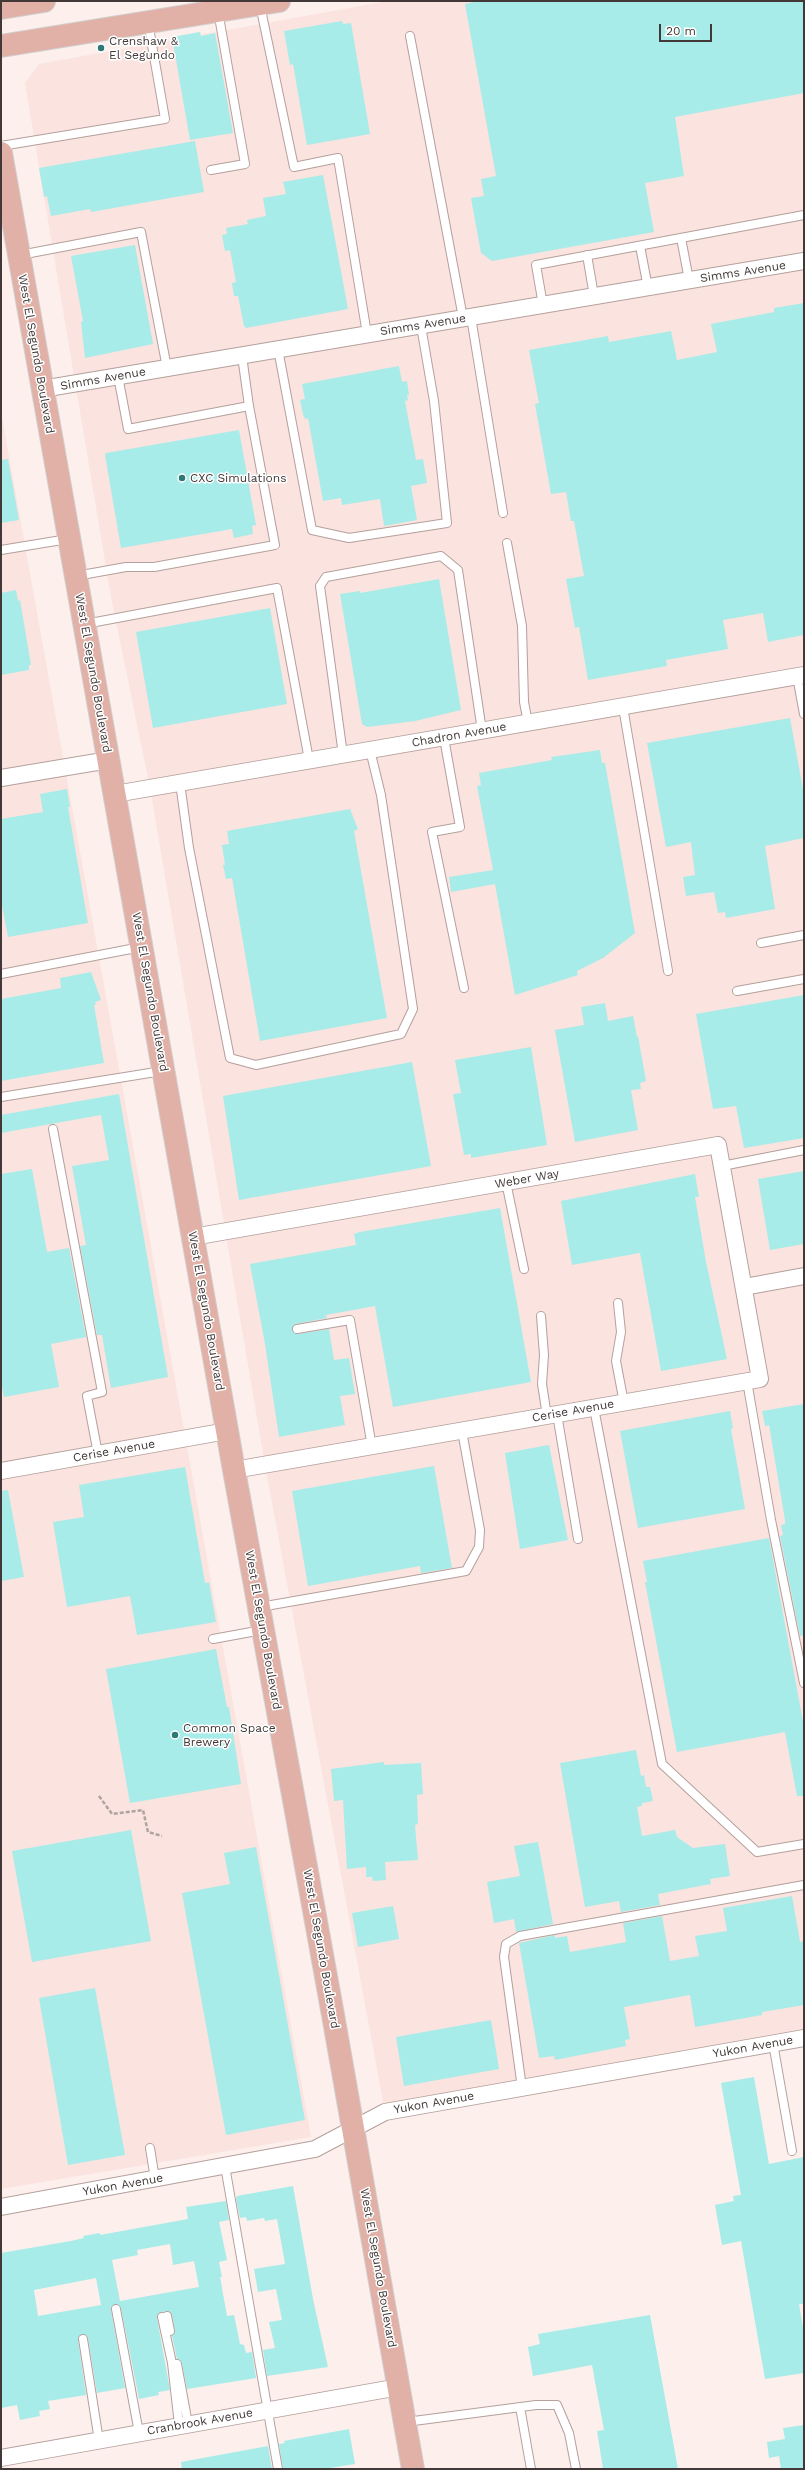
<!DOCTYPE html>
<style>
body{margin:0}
#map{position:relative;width:805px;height:2470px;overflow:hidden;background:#fcefec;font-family:"Work Sans",sans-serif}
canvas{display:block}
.frame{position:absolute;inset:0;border:2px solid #413837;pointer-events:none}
.scale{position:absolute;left:659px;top:24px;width:53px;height:18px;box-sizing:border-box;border:2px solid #413837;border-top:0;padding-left:5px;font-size:12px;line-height:14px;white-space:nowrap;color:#413837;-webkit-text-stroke:3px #fff;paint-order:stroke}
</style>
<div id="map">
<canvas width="805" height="2470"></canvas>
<div class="frame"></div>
<div class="scale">20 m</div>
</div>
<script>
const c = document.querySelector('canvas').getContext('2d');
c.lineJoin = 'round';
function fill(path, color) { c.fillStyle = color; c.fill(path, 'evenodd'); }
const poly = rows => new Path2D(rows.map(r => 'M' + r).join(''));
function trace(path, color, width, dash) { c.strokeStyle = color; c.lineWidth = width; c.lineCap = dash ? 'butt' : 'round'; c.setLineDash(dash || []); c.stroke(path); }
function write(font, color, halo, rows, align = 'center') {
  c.font = font + ' "Work Sans",sans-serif'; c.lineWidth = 3; c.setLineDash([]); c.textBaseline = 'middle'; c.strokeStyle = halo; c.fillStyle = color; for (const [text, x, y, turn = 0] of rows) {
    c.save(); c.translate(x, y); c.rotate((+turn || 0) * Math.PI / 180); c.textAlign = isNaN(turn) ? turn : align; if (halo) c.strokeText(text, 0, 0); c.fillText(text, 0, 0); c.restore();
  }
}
const built = poly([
 [388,1,804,1,804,2038,385,2112,265,1465,150,788,111,597,25,83,39,64],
 [1,412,311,2137,1,2189]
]);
const building = poly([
 [479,1,804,1,804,93,675,117,684,176,645,183,654,232,492,261,481,253,471,198,484,196,481,179,496,176,465,4],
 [342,21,343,24,351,23,370,134,307,145,293,64,290,65,284,31],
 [200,32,201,36,215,33,233,133,190,140,172,37],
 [195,141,204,192,91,212,90,209,51,216,47,196,44,197,39,168],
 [323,175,348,309,246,328,244,326,238,296,234,296,232,283,236,282,230,250,225,251,222,235,227,234,226,228,248,224,247,220,266,216,263,198,286,194,283,182],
 [135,245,153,344,85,358,81,322,83,321,71,256],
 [804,303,804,635,768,642,763,613,723,620,728,649,666,660,667,666,588,680,579,627,575,628,566,579,584,576,574,521,571,521,566,492,551,494,535,404,539,403,529,350,608,336,609,342,671,331,677,360,717,352,711,324,774,312,774,308],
 [399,366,402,382,407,381,409,395,407,395,408,400,405,401,416,460,423,459,427,483,411,486,417,520,384,526,380,499,342,505,341,498,323,501,308,418,305,419,303,414,300,400,305,399,302,384],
 [239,430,256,525,252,526,253,534,234,538,232,529,121,548,105,455,106,453],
 [8,459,19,520,1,523,1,460],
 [439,579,461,710,415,721,367,727,362,724,340,594,360,591,360,593],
 [16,590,18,601,20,600,31,665,29,665,29,670,1,675,1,593],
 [270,608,287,704,153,728,136,632],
 [790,718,804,795,804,838,765,846,775,909,726,918,725,912,718,913,714,892,686,896,683,877,695,875,691,842,666,847,647,743],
 [600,750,602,763,605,763,635,933,603,958,577,971,578,975,515,995,495,884,451,892,449,877,493,870,477,786,481,785,479,773,552,760,551,757],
 [67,789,70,807,68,807,88,923,8,937,1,900,1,819,43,812,40,794],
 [350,809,358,829,354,831,387,1018,260,1041,232,878,226,879,223,865,225,865,222,845,229,844,227,831],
 [91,972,101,1000,95,1002,96,1005,94,1005,104,1063,1,1081,1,999,61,988,60,978],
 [804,995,804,1138,744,1148,736,1106,713,1109,696,1014],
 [605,1003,608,1021,633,1016,637,1037,638,1036,646,1081,640,1083,641,1089,631,1090,638,1130,575,1142,555,1030,584,1025,581,1007],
 [531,1047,547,1145,471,1158,471,1154,464,1155,453,1094,461,1093,455,1060],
 [412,1062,431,1166,239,1200,223,1096],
 [119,1094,168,1377,111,1388,102,1335,97,1335,80,1246,86,1245,72,1166,109,1160,101,1115,1,1133,1,1115],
 [32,1169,47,1252,69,1248,86,1337,51,1344,59,1387,4,1397,1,1382,1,1174],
 [804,1171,804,1244,770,1250,758,1179],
 [695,1174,699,1197,695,1197,706,1262,727,1359,661,1371,640,1253,572,1265,561,1201],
 [500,1208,531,1382,393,1407,375,1306,326,1315,327,1318,296,1324,292,1330,298,1334,329,1329,334,1360,349,1358,355,1394,340,1396,345,1425,279,1437,265,1344,250,1264,356,1245,354,1234,360,1232],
 [804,1404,804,1635,800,1636,780,1536,783,1535,781,1525,785,1524,785,1520,769,1425,765,1426,762,1411],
 [730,1411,733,1428,731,1429,745,1509,638,1528,620,1431],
 [549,1445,568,1540,520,1549,505,1453],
 [434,1466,452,1568,421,1573,420,1566,308,1586,292,1491],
 [185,1467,205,1583,209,1582,216,1622,137,1635,130,1596,67,1607,53,1522,84,1517,79,1485],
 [8,1490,24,1577,1,1581,1,1491],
 [769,1538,804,1727,804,1796,797,1796,785,1732,677,1752,645,1582,647,1582,643,1561],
 [216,1649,227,1707,229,1707,241,1784,130,1803,106,1669],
 [636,1750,641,1776,644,1775,646,1787,650,1787,653,1801,642,1803,642,1806,637,1807,642,1836,675,1830,677,1837,693,1848,725,1844,730,1876,710,1879,711,1884,658,1894,660,1905,621,1912,619,1901,585,1907,560,1763],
 [384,1762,384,1765,421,1763,423,1794,417,1795,418,1824,415,1825,418,1860,385,1862,386,1880,373,1881,372,1877,366,1877,366,1867,347,1869,343,1800,334,1801,331,1769],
 [131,1830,151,1941,32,1962,12,1851],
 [538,1842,553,1924,516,1932,514,1919,494,1923,487,1882,520,1876,514,1846],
 [256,1847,305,2120,226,2135,182,1893,230,1884,224,1853],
 [792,1896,800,1942,804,1941,804,2005,762,2012,762,2015,695,2027,690,1995,624,2007,630,2039,625,2040,626,2046,555,2060,554,2056,539,2058,519,1943,555,1935,555,1938,567,1936,570,1952,626,1942,623,1923,662,1916,670,1961,699,1956,695,1936,727,1931,723,1908],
 [393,1906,399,1939,358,1947,352,1913],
 [95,1988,125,2155,68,2165,39,1998],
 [491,2020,499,2069,404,2086,396,2037],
 [754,2077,769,2164,804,2157,804,2304,799,2304,804,2333,804,2373,765,2379,741,2241,722,2245,715,2205,734,2201,733,2196,741,2195,721,2083],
 [293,2186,313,2299,328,2367,267,2376,263,2350,275,2348,269,2322,282,2320,276,2289,258,2292,254,2269,285,2264,277,2219,265,2221,264,2218,247,2221,246,2217,240,2218,236,2199,237,2196],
 [226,2201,229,2220,219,2222,227,2260,219,2262,222,2277,220,2277,227,2316,234,2315,240,2344,244,2345,246,2353,252,2352,256,2378,187,2389,182,2363,177,2359,172,2336,175,2330,172,2315,166,2311,159,2313,157,2318,170,2390,158,2392,159,2395,139,2399,121,2308,115,2304,111,2310,125,2388,97,2393,88,2338,82,2334,78,2340,86,2395,48,2401,50,2409,39,2411,40,2416,20,2420,17,2405,1,2408,1,2253,71,2241,84,2238,83,2236,100,2233,100,2235,188,2219,186,2207],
 [170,2244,173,2265,194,2261,199,2287,120,2301,112,2260,138,2255,137,2250],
 [96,2278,101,2305,38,2316,34,2290],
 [650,2315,678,2469,603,2469,597,2431,604,2430,592,2365,533,2376,528,2347,540,2344,538,2334],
 [804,2425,804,2469,781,2469,779,2456,769,2458,767,2442,785,2439,783,2428],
 [349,2429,355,2464,324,2469,283,2469,279,2444,285,2443,284,2441],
 [268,2446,272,2469,182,2469,181,2462]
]);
const path = poly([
 [99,1796,112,1814,143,1810,148,1832,162,1836]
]);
const service = poly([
 [260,5,294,167,338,158,367,334],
 [410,36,463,318],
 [1,146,165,119,148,22],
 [211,170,245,164,218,11],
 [681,238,689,280],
 [640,246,648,288],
 [20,255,141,232,167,368],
 [587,255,594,296],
 [543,305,536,265,804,215],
 [471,317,503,513],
 [278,349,312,530,349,538,447,523,434,401,421,326],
 [118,376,128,429,249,406],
 [507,543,522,626,524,702,528,723],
 [1,550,68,539],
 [76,576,126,567,154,567,275,545,249,406,242,356],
 [85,624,277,588,309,760],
 [797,676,804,714],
 [623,707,668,971],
 [444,738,460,827,432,832,464,988],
 [343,755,320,586,326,577,441,556,458,570,482,731],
 [180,783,189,848,230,1058,256,1065,401,1034,413,1009,381,795,370,750],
 [761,943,804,935],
 [1,974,141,947],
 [737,991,804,979],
 [1,1097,162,1071],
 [53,1129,102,1392,87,1396,98,1454],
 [722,1166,804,1150],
 [506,1182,524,1269],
 [618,1303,621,1332,616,1361,624,1403],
 [541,1316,544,1355,542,1384,547,1416],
 [297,1329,350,1320,372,1447],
 [747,1381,771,1520,804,1683],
 [594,1408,662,1764,757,1852,804,1844],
 [557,1414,578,1539],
 [260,1607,466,1571,479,1547,480,1530,462,1431],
 [213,1639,262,1630],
 [773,2043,792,2151],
 [522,2088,504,1957,506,1944,520,1936,804,1885],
 [150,2148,155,2179],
 [225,2166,278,2469],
 [116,2309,139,2433],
 [167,2316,170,2331],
 [162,2317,172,2363,179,2425],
 [83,2339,99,2441],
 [177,2364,188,2424],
 [520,2407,531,2469],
 [406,2422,536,2405,557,2405,569,2433,576,2469]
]);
const minor = poly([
 [42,389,804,261],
 [1,778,109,760],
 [115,794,804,675],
 [193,1237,718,1145,760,1379,234,1470],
 [744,1287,804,1276],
 [1,1471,227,1431],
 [1,2207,315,2149,385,2112,804,2038],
 [1,2458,399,2387]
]);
const primary = poly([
 [1,8,44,1],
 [1,46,279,1],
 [1,153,234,1470,333,2015,413,2469]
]);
const markers = [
 [101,48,4,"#2e7875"],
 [182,478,4,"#2e7875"],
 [175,1735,4,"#2e7875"]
];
const poiNames = [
 ["Crenshaw &",109,41],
 ["El Segundo",109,55],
 ["CXC Simulations",190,478],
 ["Common Space",183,1728],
 ["Brewery",183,1742]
];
const streetNames = [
 ["Simms Avenue",743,272,-9],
 ["Simms Avenue",423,325,-9],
 ["West El Segundo Boulevard",36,354,80],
 ["Simms Avenue",103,379,-10],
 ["West El Segundo Boulevard",93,673,80],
 ["Chadron Avenue",459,735,-10],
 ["West El Segundo Boulevard",150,992,80],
 ["Weber Way",527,1179,-10],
 ["West El Segundo Boulevard",206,1311,80],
 ["Cerise Avenue",573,1411,-10],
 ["Cerise Avenue",114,1451,-10],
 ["West El Segundo Boulevard",263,1630,80],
 ["West El Segundo Boulevard",321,1949,80],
 ["Yukon Avenue",753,2047,-10],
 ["Yukon Avenue",434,2103,-10],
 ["Yukon Avenue",123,2185,-10],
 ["West El Segundo Boulevard",378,2268,80],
 ["Cranbrook Avenue",200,2422,-10]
];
fill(built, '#fbe3df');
fill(building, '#a7ece8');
trace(service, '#b4a09c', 10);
trace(minor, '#b4a09c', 18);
trace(primary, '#d1cfcf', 24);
trace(path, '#afa4a1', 2.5, [4, 2]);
trace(service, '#fff', 8);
trace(minor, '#fff', 16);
trace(primary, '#e1b0a7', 22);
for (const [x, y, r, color] of markers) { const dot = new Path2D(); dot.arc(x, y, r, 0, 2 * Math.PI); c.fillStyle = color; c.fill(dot); trace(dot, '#fff', 1.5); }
write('12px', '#413837', '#fff', poiNames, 'left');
write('12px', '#413837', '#fff', streetNames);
</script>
